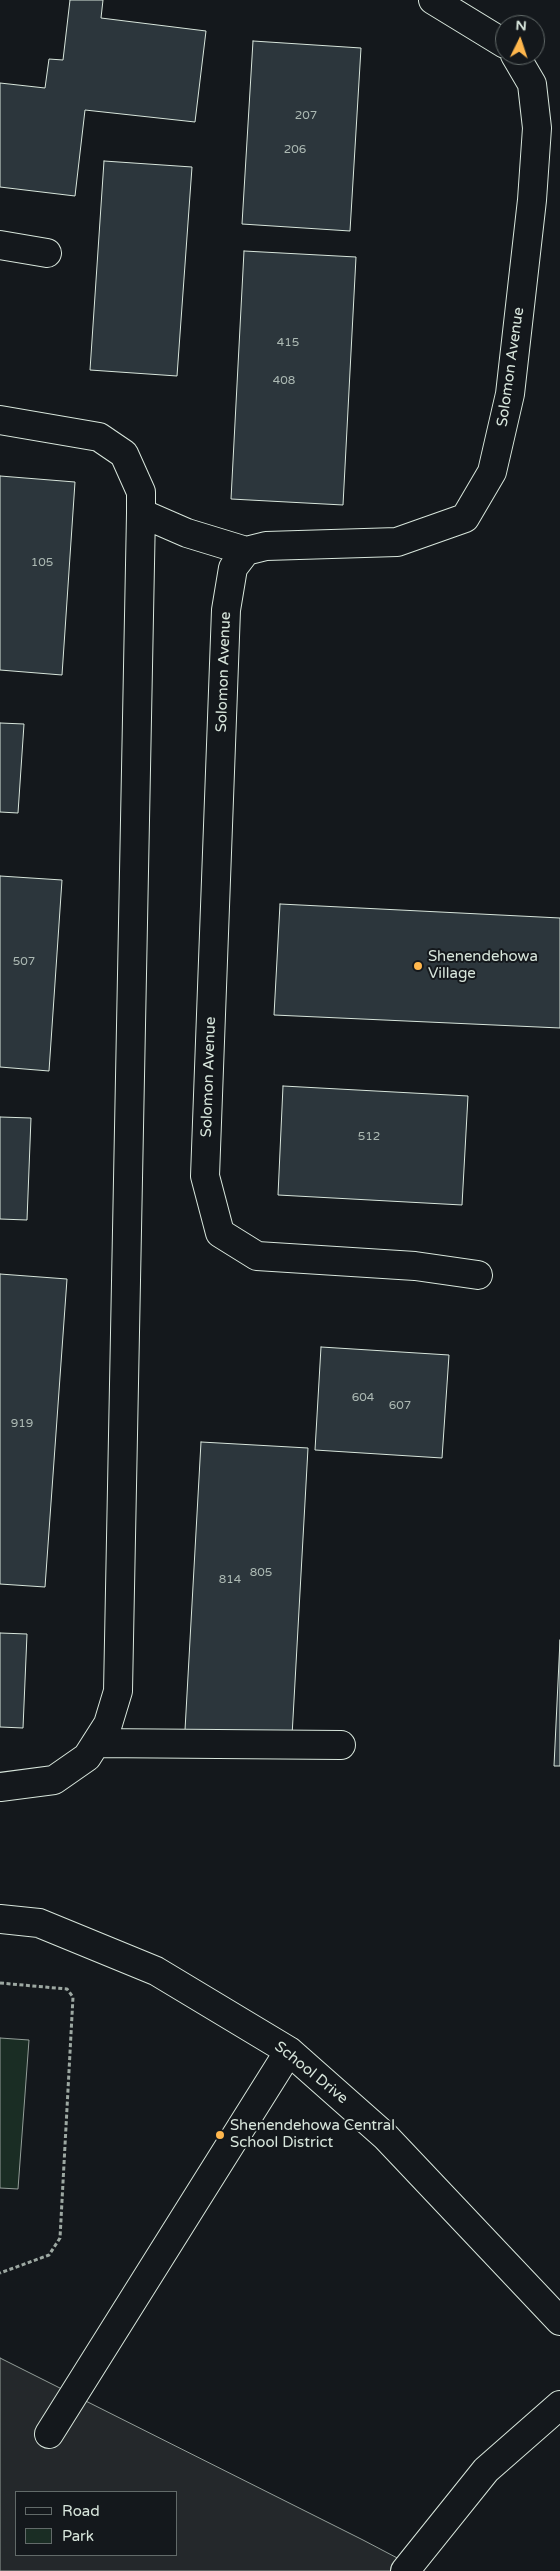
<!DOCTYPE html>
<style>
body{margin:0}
#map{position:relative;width:560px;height:2571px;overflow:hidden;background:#14181c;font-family:"Varela Round",sans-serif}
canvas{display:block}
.legend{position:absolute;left:15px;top:2491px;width:162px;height:65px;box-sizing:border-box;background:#14181c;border:1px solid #626a69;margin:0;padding:6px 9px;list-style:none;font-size:15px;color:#d8e6dc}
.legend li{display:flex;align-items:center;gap:10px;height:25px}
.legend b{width:25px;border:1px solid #626a69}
.north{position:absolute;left:495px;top:15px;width:50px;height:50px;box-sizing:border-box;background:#14181c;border:1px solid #626a69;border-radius:50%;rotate:4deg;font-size:14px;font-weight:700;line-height:20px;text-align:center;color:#d8e6dc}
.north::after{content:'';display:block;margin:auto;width:18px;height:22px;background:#ffb74d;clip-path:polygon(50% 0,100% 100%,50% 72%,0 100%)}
</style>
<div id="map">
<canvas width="560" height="2571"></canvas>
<ul class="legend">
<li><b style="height:6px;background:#14181c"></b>Road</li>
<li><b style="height:14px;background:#1a2d24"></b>Park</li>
</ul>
<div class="north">N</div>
</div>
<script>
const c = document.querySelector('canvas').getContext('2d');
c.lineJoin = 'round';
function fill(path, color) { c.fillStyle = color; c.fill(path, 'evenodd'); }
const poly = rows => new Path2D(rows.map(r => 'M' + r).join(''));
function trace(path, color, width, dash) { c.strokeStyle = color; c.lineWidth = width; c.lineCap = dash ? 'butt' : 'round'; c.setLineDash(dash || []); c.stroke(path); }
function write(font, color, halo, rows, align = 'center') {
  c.font = font + ' "Varela Round",sans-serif'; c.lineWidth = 4; c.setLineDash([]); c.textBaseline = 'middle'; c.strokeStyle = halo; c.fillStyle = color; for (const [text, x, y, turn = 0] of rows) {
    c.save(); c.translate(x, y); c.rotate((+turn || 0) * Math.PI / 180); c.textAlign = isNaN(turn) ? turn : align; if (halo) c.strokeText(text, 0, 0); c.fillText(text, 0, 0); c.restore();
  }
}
const green = poly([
 [0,2038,29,2040,18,2189,0,2188,0,2038]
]);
const parking = poly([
 [0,2358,363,2540,422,2571,0,2571,0,2358],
 [16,2492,176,2492,176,2555,16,2555,16,2492]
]);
const building = poly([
 [70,0,103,0,101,18,206,31,195,122,85,110,75,196,0,187,0,83,45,88,49,59,63,60,70,0],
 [253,41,361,48,350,231,242,224,253,41],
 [104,161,192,167,177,376,90,370,104,161],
 [244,251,356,257,343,505,231,499,244,251],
 [0,476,75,482,62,675,0,670,0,476],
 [0,723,24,724,18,813,0,812,0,723],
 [0,876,62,880,49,1071,0,1067,0,876],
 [280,904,560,918,560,1028,274,1015,280,904],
 [283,1086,468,1096,462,1205,278,1195,283,1086],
 [0,1117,31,1118,27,1220,0,1219,0,1117],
 [0,1274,67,1279,45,1587,0,1584,0,1274],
 [321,1347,449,1355,442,1458,315,1450,321,1347],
 [201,1442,308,1448,292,1736,185,1730,201,1442],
 [0,1633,27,1634,23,1728,0,1727,0,1633],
 [560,1640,560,1766,554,1766,560,1640]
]);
const path = poly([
 [0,1983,67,1989,73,1997,60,2238,49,2255,0,2273]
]);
const minor = poly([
 [433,0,505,44],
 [0,245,47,253],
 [0,420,99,437,124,454,141,492,141,513,118,1691,108,1724,87,1757,54,1780,0,1787],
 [141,513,187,533,246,551],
 [478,1275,415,1266,257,1256,220,1233,205,1176,226,610,233,568,246,551,266,546,397,542,465,518,492,472,510,394,532,200,537,128,532,84,515,55],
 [96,1743,341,1745],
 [0,1919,39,1923,156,1971,289,2051,385,2136,560,2321],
 [49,2434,289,2051],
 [405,2571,486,2470,560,2405]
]);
const markers = [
 [418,966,5,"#ffb74d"],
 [220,2135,5,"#ffb74d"]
];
const numberNames = [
 ["207",306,116],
 ["206",295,150],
 ["415",288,343],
 ["408",284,381],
 ["105",42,563],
 ["507",24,962],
 ["512",369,1137],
 ["604",363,1398],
 ["607",400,1406],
 ["919",22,1424],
 ["805",261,1573],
 ["814",230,1580]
];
const streetNames = [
 ["Solomon Avenue",511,367,-82],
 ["Solomon Avenue",224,672,-88],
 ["Solomon Avenue",209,1077,-88],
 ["School Drive",311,2073,39]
];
const poiNames = [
 ["Shenendehowa",428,957],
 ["Village",428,974],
 ["Shenendehowa Central",230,2126],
 ["School District",230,2143]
];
fill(green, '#1a2d24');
trace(green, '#939e99', 1);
fill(parking, '#24282b');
trace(parking, '#939e99', 1);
fill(building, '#2c363c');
trace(building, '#d8e6dc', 1);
trace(minor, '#d8e6dc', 30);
trace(path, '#9da8a2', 3, [4, 2.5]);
trace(minor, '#14181c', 28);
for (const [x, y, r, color] of markers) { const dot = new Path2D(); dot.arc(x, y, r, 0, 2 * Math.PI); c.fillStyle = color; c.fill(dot); trace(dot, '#14181c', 2); }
write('12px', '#adbab4', null, numberNames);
write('15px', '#d8e6dc', '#14181c', streetNames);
write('15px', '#d8e6dc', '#14181c', poiNames, 'left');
</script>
